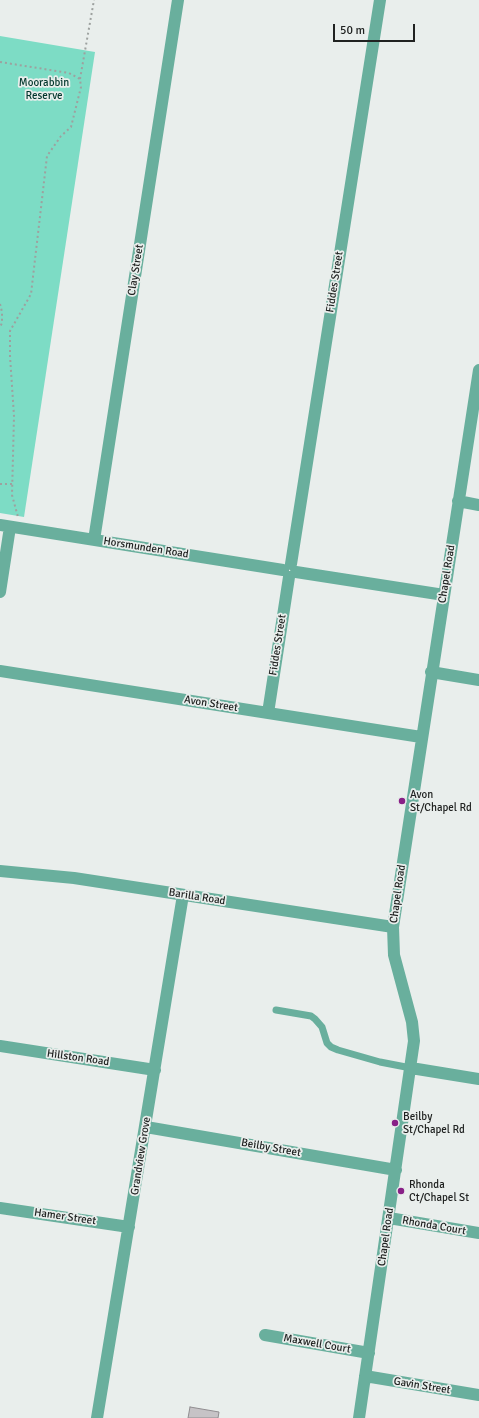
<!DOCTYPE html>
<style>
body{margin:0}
#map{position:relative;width:479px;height:1418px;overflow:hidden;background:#e9eeec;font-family:Signika,sans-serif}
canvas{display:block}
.scale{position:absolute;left:333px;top:24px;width:82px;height:18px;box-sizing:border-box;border:2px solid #202221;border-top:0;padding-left:5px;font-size:12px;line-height:14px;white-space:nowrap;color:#202221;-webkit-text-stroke:3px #e9eeec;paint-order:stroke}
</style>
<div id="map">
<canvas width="479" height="1418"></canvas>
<div class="scale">50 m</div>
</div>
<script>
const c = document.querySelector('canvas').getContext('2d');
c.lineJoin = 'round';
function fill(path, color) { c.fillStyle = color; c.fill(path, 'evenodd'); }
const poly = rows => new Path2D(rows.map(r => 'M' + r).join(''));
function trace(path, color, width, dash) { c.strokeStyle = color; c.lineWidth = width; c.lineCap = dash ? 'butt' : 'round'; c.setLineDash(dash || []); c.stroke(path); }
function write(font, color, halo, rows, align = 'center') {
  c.font = font + ' Signika,sans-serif'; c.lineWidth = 3.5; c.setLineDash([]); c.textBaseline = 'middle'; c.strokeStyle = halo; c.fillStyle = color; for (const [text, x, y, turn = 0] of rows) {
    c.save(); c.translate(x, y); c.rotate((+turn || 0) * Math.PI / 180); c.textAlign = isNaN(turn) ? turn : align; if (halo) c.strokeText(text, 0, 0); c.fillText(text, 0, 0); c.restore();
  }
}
const green = poly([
 [0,36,95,52,24,517,0,513]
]);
const building = poly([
 [190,1407,219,1412,218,1418,188,1418,190,1407]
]);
const path = poly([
 [0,62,69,73,80,79,81,87,71,127,61,136,47,156,31,294,10,331,10,356,14,416,12,495,18,517],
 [80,79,94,0],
 [0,304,2,312,2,323,0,327],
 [0,484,13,484]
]);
const lane = poly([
 [276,1010,311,1016,315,1019,322,1027,327,1043,331,1047,338,1050,380,1062,411,1068]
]);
const street = poly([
 [458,501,479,505],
 [0,525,283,570],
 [94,540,178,0],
 [291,564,380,0],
 [296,572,444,595],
 [0,592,10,527],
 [0,671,421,737],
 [431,672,479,680],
 [268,713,289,577],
 [0,871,74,878,393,927],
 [0,1046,155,1070],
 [411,1068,479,1079],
 [146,1127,396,1170],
 [0,1208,129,1227],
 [389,1218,479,1233],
 [265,1335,369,1353],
 [365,1376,479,1395],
 [97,1418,183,895],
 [359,1418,414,1041,412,1022,394,955,393,927,479,370]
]);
const markers = [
 [402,801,4,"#882087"],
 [395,1123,4,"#882087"],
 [401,1191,4,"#882087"]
];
const parkNames = [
 ["Moorabbin",44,83],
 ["Reserve",44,96]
];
const streetNames = [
 ["Clay Street",136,270,-81],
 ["Fiddes Street",335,282,-81],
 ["Horsmunden Road",146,548,9],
 ["Chapel Road",447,574,-81],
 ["Fiddes Street",278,645,-81],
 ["Avon Street",211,704,9],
 ["Chapel Road",398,894,-82],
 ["Barilla Road",197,897,9],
 ["Hillston Road",78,1058,8],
 ["Beilby Street",271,1148,10],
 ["Grandview Grove",141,1156,-81],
 ["Hamer Street",65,1217,8],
 ["Rhonda Court",434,1226,10],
 ["Chapel Road",386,1237,-82],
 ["Maxwell Court",317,1344,10],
 ["Gavin Street",422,1386,9]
];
const poiNames = [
 ["Avon",410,795],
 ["St/Chapel Rd",410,808],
 ["Beilby",403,1117],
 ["St/Chapel Rd",403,1130],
 ["Rhonda",409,1185],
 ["Ct/Chapel St",409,1198]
];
fill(green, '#7ddcc5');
fill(building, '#c6c3c6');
trace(building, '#908d90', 1);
trace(path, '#9da19f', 2, [2, 3]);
trace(lane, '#69af9d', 7);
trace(street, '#69af9d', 12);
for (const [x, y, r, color] of markers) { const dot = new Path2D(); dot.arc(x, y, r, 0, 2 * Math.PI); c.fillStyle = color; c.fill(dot); trace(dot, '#e9eeec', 1.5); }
write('11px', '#00362c', '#e9eeec', parkNames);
write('11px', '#202221', '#e9eeec', streetNames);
write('11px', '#202221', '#e9eeec', poiNames, 'left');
</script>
